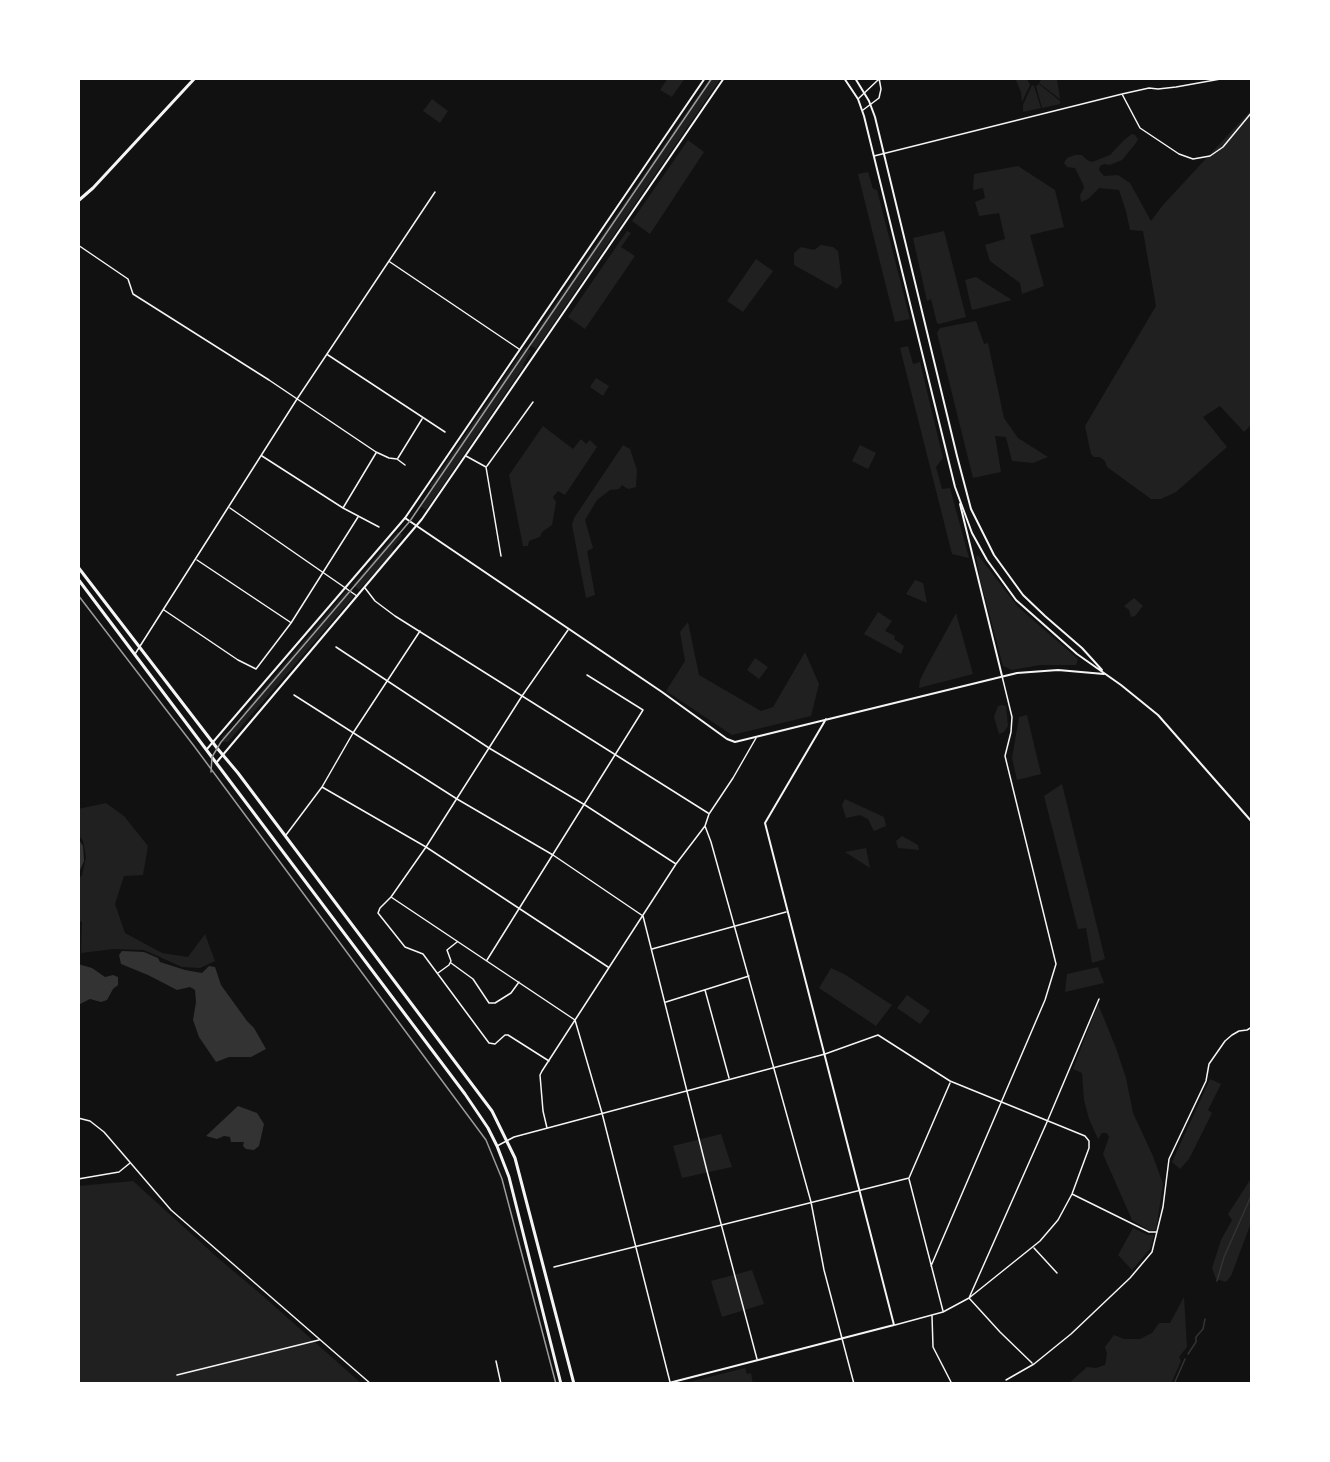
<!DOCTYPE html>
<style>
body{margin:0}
#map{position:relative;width:1330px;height:1462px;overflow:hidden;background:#111;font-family:Rubik,sans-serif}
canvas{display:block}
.frame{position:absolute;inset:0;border:80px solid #fff;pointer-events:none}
</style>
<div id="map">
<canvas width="1330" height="1462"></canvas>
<div class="frame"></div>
</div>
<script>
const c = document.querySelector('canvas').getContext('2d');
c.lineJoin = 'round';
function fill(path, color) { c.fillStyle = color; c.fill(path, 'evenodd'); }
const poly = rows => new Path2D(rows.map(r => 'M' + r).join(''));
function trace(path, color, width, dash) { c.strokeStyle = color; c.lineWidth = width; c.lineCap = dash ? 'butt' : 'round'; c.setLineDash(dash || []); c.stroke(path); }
const green = poly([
 [668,78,685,78,672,97,660,90],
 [710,78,721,78,536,349,530,345,539,331,538,329],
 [1015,78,1027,79,1030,85,1022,102,1021,92],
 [1057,79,1060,99,1039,83,1041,80],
 [1039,84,1060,101,1060,104,1042,108,1036,86],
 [1032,85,1034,86,1041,108,1023,112,1023,105],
 [432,99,448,111,440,123,423,111],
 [1252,109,1252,424,1244,432,1220,406,1203,417,1227,447,1176,492,1161,499,1151,499,1107,467,1105,461,1100,457,1094,457,1091,454,1085,426,1156,306,1143,231,1130,230,1126,211,1119,190,1099,188,1088,199,1081,202,1080,195,1084,188,1083,184,1075,168,1067,167,1064,163,1067,158,1075,155,1082,155,1087,160,1092,162,1110,155,1124,140,1132,134,1135,135,1138,139,1136,143,1122,160,1110,165,1104,164,1100,166,1099,170,1104,176,1118,175,1130,183,1151,221,1163,205],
 [688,140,704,152,650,234,632,221],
 [1018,166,1055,190,1064,227,1030,235,1044,286,1022,294,1020,283,990,261,985,245,1005,239,999,213,979,216,975,202,985,198,983,188,973,190,974,174],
 [868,172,873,189,877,190,910,319,895,322,858,174],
 [627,231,631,233,621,247,635,256,585,329,568,317],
 [944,231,966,317,939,324,937,323,931,299,927,301,913,238],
 [821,245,833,247,838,251,842,283,837,289,794,265,794,253,801,247,814,250],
 [756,259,773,271,743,312,727,301],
 [976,277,1012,300,972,310,965,280],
 [976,321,984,344,988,343,1004,418,1018,438,1048,457,1033,463,1012,461,1006,437,995,436,1001,472,973,478,937,333,940,328],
 [908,346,913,364,920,362,943,458,936,467,942,489,950,488,969,558,952,554,900,348],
 [525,347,531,351,523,365,524,366,426,510,420,506,432,488,430,486],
 [596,378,609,386,603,396,590,387],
 [543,426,573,449,581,439,586,444,590,440,597,447,565,495,558,491,553,497,556,502,552,525,542,532,540,537,529,541,528,546,523,546,509,475],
 [623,445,630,449,637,470,636,487,628,489,622,485,619,489,610,490,597,500,585,520,593,548,587,551,595,595,586,598,572,525,574,518],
 [860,445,876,453,868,469,852,461],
 [397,532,403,535,392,549,394,551,359,590,353,585],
 [978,555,1018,607,1078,659,1076,665,1040,665,1012,670,1003,666,980,579,976,557],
 [915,580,923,583,927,603,906,594],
 [347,590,354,596,228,742,223,742,222,737,227,732,229,733,245,714,244,712],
 [1134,598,1143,606,1135,616,1131,617,1129,610,1124,606],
 [878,612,892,621,885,631,895,636,894,639,904,646,901,654,864,634],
 [956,613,973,674,919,688,920,680,927,666],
 [688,622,699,675,761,711,773,707,805,652,819,684,811,716,732,735,666,691,685,661,680,632],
 [755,658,768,667,759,679,747,670],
 [1002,705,1006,706,1008,726,1004,732,999,734,994,717,998,706],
 [1027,715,1041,774,1017,780,1012,758,1019,717],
 [1062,784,1105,959,1092,963,1086,928,1078,929,1044,796],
 [845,799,884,817,886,826,874,831,868,819,860,815,846,818,842,805],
 [106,803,124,816,148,846,143,875,124,876,115,904,125,933,162,953,188,957,205,934,215,961,200,968,182,967,144,950,113,949,81,953,82,922,78,920,78,880,82,875,86,857,83,841,78,834,78,809],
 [902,836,918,845,919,850,898,848,896,841],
 [866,848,870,868,845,852],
 [1098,967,1104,983,1065,992,1067,974],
 [831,968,844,974,892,1005,876,1026,819,988],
 [907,995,930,1011,920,1024,897,1008],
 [1098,1004,1116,1048,1126,1078,1133,1113,1153,1156,1163,1184,1156,1230,1150,1231,1132,1220,1103,1154,1109,1137,1107,1133,1102,1133,1098,1139,1089,1119,1084,1100,1082,1073,1073,1069],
 [1210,1079,1221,1084,1208,1110,1212,1113,1189,1159,1180,1169,1172,1162],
 [721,1134,732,1167,682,1178,673,1146],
 [1252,1177,1252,1220,1231,1276,1226,1282,1216,1279,1212,1268,1221,1240,1232,1220,1228,1214],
 [133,1181,218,1258,263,1296,362,1384,78,1384,78,1186],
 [1133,1228,1148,1235,1154,1235,1150,1249,1132,1270,1118,1255],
 [752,1270,764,1304,722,1317,711,1281],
 [1184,1297,1187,1347,1179,1357,1181,1361,1171,1384,1068,1384,1087,1367,1096,1368,1105,1365,1107,1354,1105,1347,1114,1335,1124,1339,1140,1339,1152,1333,1159,1323,1170,1323],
 [745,1368,747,1374,751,1373,753,1384,681,1384]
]);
const water = poly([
 [78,838,83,846,84,861,78,875],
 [122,951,144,952,158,958,160,962,185,970,202,973,209,966,215,967,221,985,247,1021,254,1028,266,1049,251,1057,229,1057,216,1062,199,1037,193,1020,196,1002,195,990,190,987,177,990,148,975,121,964,119,955],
 [78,964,92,968,105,977,113,975,118,977,118,985,113,989,107,1000,101,1002,90,999,78,1005],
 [238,1106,257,1113,264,1124,259,1146,254,1150,246,1149,243,1146,244,1142,231,1142,230,1137,224,1136,217,1139,206,1136]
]);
const stream = poly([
 [1217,1281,1224,1257,1252,1194],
 [1188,1354,1196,1342,1196,1337,1203,1329,1205,1319],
 [1174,1384,1185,1359]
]);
const minor = poly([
 [1122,94,1140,128,1179,154,1193,159,1210,156,1223,147,1252,112],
 [858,99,878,80],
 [863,110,879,98,881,89,879,78],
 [874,156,1122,94,1149,88,1158,89,1176,87,1226,78],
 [78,245,128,279,133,294,269,380,376,452,389,458,397,459,405,465],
 [390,262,519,349],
 [328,355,445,432],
 [262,456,343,508,379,527],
 [466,456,486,467,501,556],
 [398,458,422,419],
 [487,466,533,402],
 [230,508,357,596],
 [343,508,376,453],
 [197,560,290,622],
 [365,588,375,601,395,616,708,813],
 [164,610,238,660,256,669,291,623,358,517],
 [336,647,489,748,585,805,676,864],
 [135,654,297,399,435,192],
 [294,695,457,799,553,855,643,916,707,1171,757,1359],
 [322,787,426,847,608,967],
 [705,826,711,842,811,1202,824,1270,854,1384],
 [286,835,322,787,353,733,420,631],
 [391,897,575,1020,602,1113,670,1382],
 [652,949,786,912],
 [487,960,643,710,587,675],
 [451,963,473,979,489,1003,495,1003,511,993,519,982],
 [438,973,449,965,451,961,447,950,457,942],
 [705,990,729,1078],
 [666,1002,749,976],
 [549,1061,508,1035,505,1035,495,1044,489,1043,423,954,405,947,378,913,380,908,391,897,426,847,522,696,568,630],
 [78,1118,90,1121,104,1132,171,1210,371,1384],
 [547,1128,543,1111,540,1075,542,1071,676,864,705,826,709,814,733,778,756,738],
 [497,1146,514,1137,825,1054,878,1035,950,1081,1085,1136,1089,1141,1089,1148,1072,1194,1058,1220,1040,1241,969,1298,943,1312,895,1325],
 [78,1179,119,1172,130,1163],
 [909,1179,943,1311],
 [1072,1194,1149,1232,1156,1232],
 [1034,1248,1057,1273],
 [931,1266,1045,1000,1056,964,1005,756,1011,732,1012,717,1002,676],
 [554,1267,909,1178,950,1083],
 [932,1316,933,1347,952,1384],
 [496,1361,501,1384],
 [1032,1363,1000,1332,969,1298,1047,1122,1099,999],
 [177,1375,319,1340],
 [1006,1380,1034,1364,1071,1334,1130,1278,1152,1252,1163,1207,1169,1159,1206,1081,1209,1064,1225,1041,1232,1035,1239,1031,1247,1030,1252,1027]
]);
const tertiary = poly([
 [960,504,1002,676],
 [405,518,662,692,727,739,735,742,1017,673,1058,670,1104,674],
 [665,1384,894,1325,765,823,826,719]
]);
const secondary = poly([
 [844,78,858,99,864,116,955,487,972,533,987,560,1016,600,1077,654,1121,685,1158,715,1252,822],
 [855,78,869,101,875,117,957,456,971,509,994,555,1023,595,1045,616,1082,648,1102,670],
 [207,749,405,518,705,78],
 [216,763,422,519,724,78]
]);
const primary = poly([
 [78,567,217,748,238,773,492,1111,515,1158,574,1384],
 [78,579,465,1094,488,1128,497,1146,509,1177,561,1384]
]);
const trunk = poly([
 [78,201,93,188,195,78]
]);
const tram = poly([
 [78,595,194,746,486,1140,502,1179,556,1384],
 [211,772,212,757,221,742,410,521,712,78]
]);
fill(green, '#202020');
fill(water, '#333');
trace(stream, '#333', 1.5);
trace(minor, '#f5f5f5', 1.5);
trace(tertiary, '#f5f5f5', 2);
trace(secondary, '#f5f5f5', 2);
trace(primary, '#f5f5f5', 3);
trace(trunk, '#f5f5f5', 3);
trace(tram, '#9a9a9a', 1.5);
</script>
